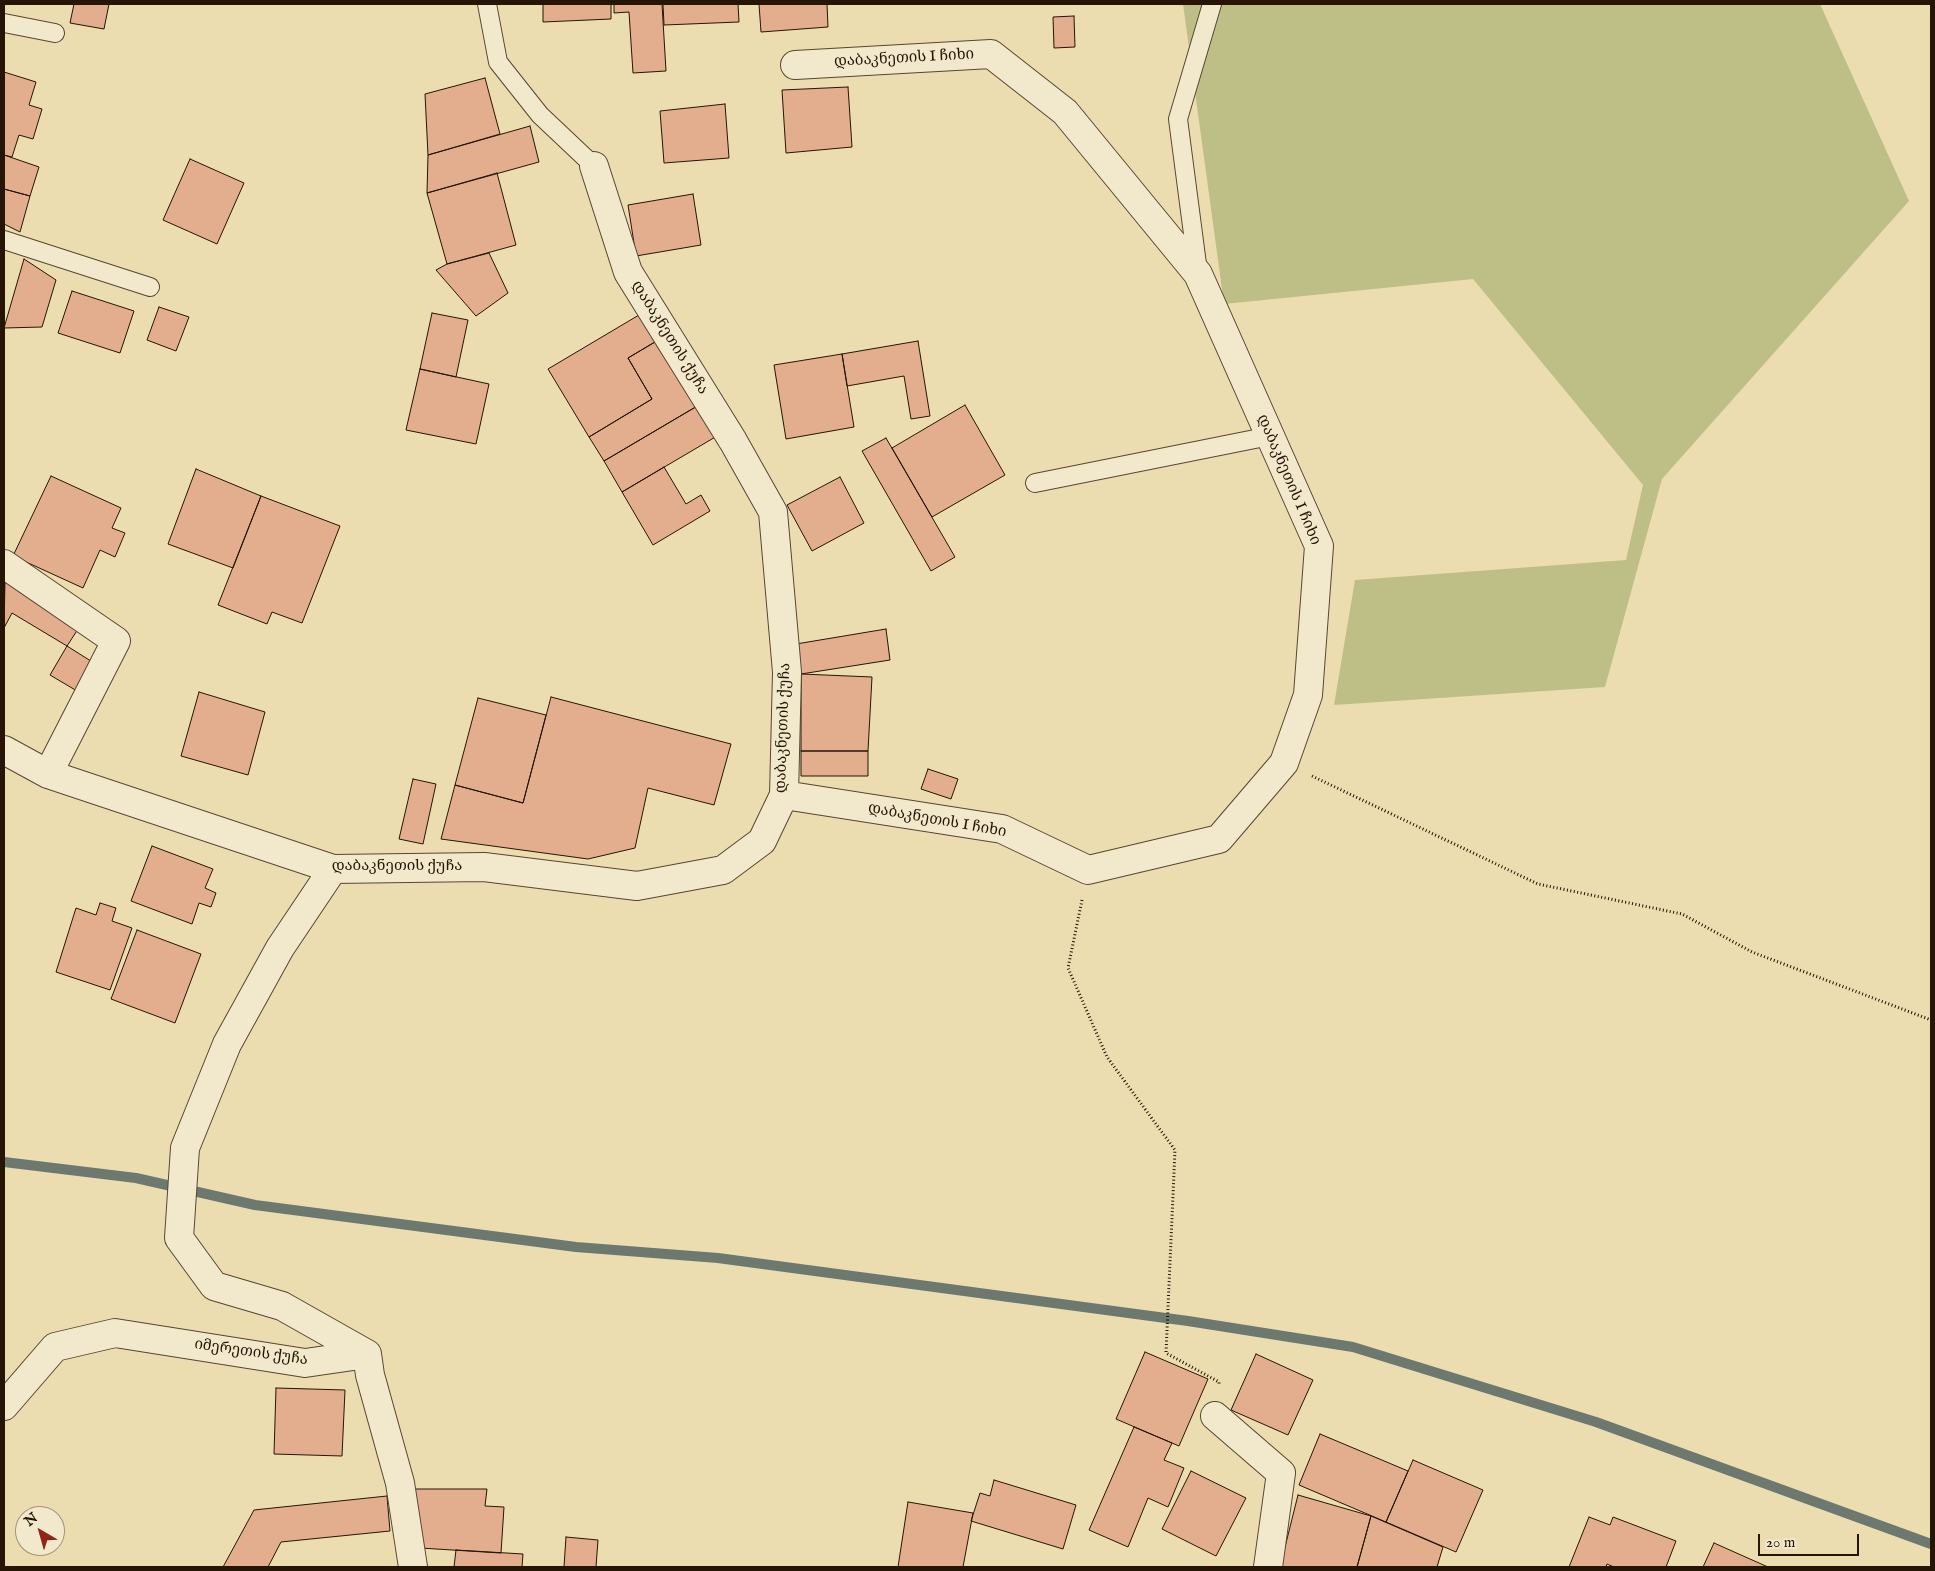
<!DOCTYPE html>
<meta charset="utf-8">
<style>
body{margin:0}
#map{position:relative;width:1935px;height:1571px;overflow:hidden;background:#ebddb0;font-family:"IM FELL English",serif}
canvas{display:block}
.frame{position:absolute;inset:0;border:5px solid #261405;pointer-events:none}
.north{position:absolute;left:15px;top:1506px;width:50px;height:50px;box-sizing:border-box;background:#f2e9cc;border:1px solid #a0947c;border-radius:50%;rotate:322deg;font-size:14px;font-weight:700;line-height:20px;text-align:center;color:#261405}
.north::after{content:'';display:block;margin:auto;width:18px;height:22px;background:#8f2418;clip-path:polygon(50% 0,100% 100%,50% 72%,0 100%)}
.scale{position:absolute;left:1758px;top:1534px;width:101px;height:22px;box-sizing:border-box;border:2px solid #261405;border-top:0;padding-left:6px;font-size:15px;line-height:18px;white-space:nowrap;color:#261405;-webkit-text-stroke:4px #f2e9cc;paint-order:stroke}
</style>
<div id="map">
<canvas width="1935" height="1571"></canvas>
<div class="frame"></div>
<div class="north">N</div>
<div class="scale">20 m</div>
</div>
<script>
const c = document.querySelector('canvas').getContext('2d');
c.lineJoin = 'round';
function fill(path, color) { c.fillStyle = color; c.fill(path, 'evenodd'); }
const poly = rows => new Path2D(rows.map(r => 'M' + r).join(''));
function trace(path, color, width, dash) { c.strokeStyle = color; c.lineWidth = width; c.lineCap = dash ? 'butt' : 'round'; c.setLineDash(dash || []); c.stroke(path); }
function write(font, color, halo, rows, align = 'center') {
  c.font = font + ' "IM FELL English","Noto Serif Georgian",serif'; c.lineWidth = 4; c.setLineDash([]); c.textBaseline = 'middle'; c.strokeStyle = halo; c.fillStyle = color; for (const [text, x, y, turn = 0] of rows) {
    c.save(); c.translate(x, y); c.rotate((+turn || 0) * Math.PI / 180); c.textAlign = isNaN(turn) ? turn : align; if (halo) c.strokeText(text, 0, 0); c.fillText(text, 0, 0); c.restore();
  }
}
const green = poly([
 [1183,4,1820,4,1909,201,1662,479,1605,687,1334,705,1355,580,1626,560,1643,485,1473,279,1224,304]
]);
const stream = poly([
 [4,1162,136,1178,255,1205,576,1247,718,1258,1188,1321,1353,1347,1596,1422,1931,1544]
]);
const building = poly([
 [74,4,109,4,104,29,70,23,74,4],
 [543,4,611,4,611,19,543,22,543,4],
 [614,4,662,4,666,71,633,73,629,12,614,13,614,4],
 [663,4,738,4,739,22,664,25,663,4],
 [759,4,827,4,828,27,761,32,759,4],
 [1074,16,1075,47,1054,48,1053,17,1074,16],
 [4,72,36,82,29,105,42,109,33,139,19,135,12,157,4,155,4,72],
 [485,78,500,134,428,155,425,94,485,78],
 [848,87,852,147,786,153,782,90,848,87],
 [725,104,729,158,664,163,660,111,725,104],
 [530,126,539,162,427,193,428,155,530,126],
 [4,155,39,167,30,196,4,189,4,155],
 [190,159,244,183,217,244,163,220,190,159],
 [497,173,516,245,447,264,427,193,497,173],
 [4,189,30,196,20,232,4,224,4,189],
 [693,194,701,245,636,256,628,205,693,194],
 [489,253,508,293,476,316,436,270,447,264,489,253],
 [24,259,56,280,42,327,4,328,24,259],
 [72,291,134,311,120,353,58,333,72,291],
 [159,307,189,317,176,351,147,340,159,307],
 [644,312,660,339,628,358,652,399,589,437,548,369,644,312],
 [432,313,468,320,456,377,420,369,432,313],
 [660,339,699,405,604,461,589,437,652,399,628,358,660,339],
 [918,341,930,416,911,419,904,376,847,386,842,354,918,341],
 [842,354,854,427,786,439,774,365,842,354],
 [420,369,489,384,476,444,406,430,420,369],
 [699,405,717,436,622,492,604,461,699,405],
 [965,405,1005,475,932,517,892,448,965,405],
 [886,438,955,557,931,571,862,451,886,438],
 [664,467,686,504,701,495,710,511,653,545,622,492,664,467],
 [196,469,261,496,233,568,168,544,196,469],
 [51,476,121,508,112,528,125,533,115,557,100,550,83,588,13,556,51,476],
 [840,477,864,523,812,551,787,505,840,477],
 [261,496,340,526,302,623,272,612,267,624,218,605,261,496],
 [5,580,80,626,67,646,12,613,4,628,5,580],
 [886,629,890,660,801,674,796,644,886,629],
 [67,646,94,663,77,691,50,675,67,646],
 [801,674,872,677,868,751,801,751,801,674],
 [199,692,265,712,248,775,181,756,199,692],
 [551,697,731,744,714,805,648,788,635,848,588,859,441,839,455,785,523,803,551,697],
 [478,698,546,715,523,803,455,785,478,698],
 [801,751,868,751,868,776,801,776,801,751],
 [928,769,958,779,951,799,921,789,928,769],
 [413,779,436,784,423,844,399,839,413,779],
 [152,846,213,869,205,888,216,893,211,907,199,903,192,924,131,901,152,846],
 [100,903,116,908,112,921,132,928,110,990,56,972,76,908,96,915,100,903],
 [137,930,201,954,175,1023,111,999,137,930],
 [1145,1352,1208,1379,1179,1446,1116,1419,1145,1352],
 [1256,1354,1313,1380,1288,1435,1231,1410,1256,1354],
 [276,1388,345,1390,342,1456,274,1454,276,1388],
 [1134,1427,1172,1443,1164,1460,1184,1468,1168,1507,1148,1498,1128,1547,1089,1530,1134,1427],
 [1320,1434,1408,1471,1386,1522,1299,1485,1320,1434],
 [1413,1460,1483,1490,1456,1552,1386,1522,1413,1460],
 [1191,1471,1246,1498,1216,1556,1162,1529,1191,1471],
 [994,1480,1076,1505,1063,1549,971,1521,980,1493,990,1496,994,1480],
 [415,1489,487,1489,485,1506,504,1507,501,1553,420,1548,415,1489],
 [1298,1495,1371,1516,1357,1567,1280,1567,1298,1495],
 [387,1496,390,1531,281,1542,268,1567,223,1567,254,1510,387,1496],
 [908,1502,973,1513,963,1567,898,1567,908,1502],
 [1371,1516,1443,1547,1437,1567,1357,1567,1371,1516],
 [1589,1517,1610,1525,1613,1517,1676,1541,1666,1567,1614,1567,1607,1564,1606,1567,1569,1567,1589,1517],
 [566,1537,598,1540,596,1567,564,1567,566,1537],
 [1714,1543,1768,1567,1703,1567,1714,1543],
 [456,1550,523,1554,522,1567,454,1567,456,1550]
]);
const path = poly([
 [1312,776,1538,884,1682,914,1752,952,1931,1020],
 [1082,900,1068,968,1107,1057,1175,1150,1166,1353,1219,1382,1219,1385]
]);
const lane = poly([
 [487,4,498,62,540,115,594,166],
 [4,23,55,33],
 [4,240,150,287],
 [1198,272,1178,119,1212,4],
 [1035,483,1270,436]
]);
const street = poly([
 [4,564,116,641,48,774],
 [4,750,48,774,333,869,484,867,637,886,723,870,762,841,784,795,787,672,773,512,733,441,628,272,594,166],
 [784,795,1002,829,1088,870,1219,839,1284,763,1308,695,1319,546,1198,274,1065,112,991,54,795,65],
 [333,869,280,948,227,1044,185,1148,179,1238,214,1286,282,1306,367,1354],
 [367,1354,370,1375,400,1483,413,1567],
 [4,1406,55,1347,115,1333,305,1363,367,1354],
 [1215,1416,1281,1473,1268,1567]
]);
const streetNames = [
 ["დაბაკნეთის I ჩიხი",904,59,-3],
 ["დაბაკნეთის ქუჩა",669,338,58],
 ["დაბაკნეთის I ჩიხი",1288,480,67],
 ["დაბაკნეთის ქუჩა",784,728,-88],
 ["დაბაკნეთის I ჩიხი",937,821,10],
 ["დაბაკნეთის ქუჩა",397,867],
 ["იმერეთის ქუჩა",251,1353,8]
];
fill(green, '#bebf87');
trace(stream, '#6d786f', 10);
fill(building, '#e2ae8d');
trace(building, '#261405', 1);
trace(lane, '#574630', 20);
trace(street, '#574630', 30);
trace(path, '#261405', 3, [1, 2.5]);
trace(lane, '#f2e9cc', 18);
trace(street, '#f2e9cc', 28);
write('15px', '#261405', '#f2e9cc', streetNames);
</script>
